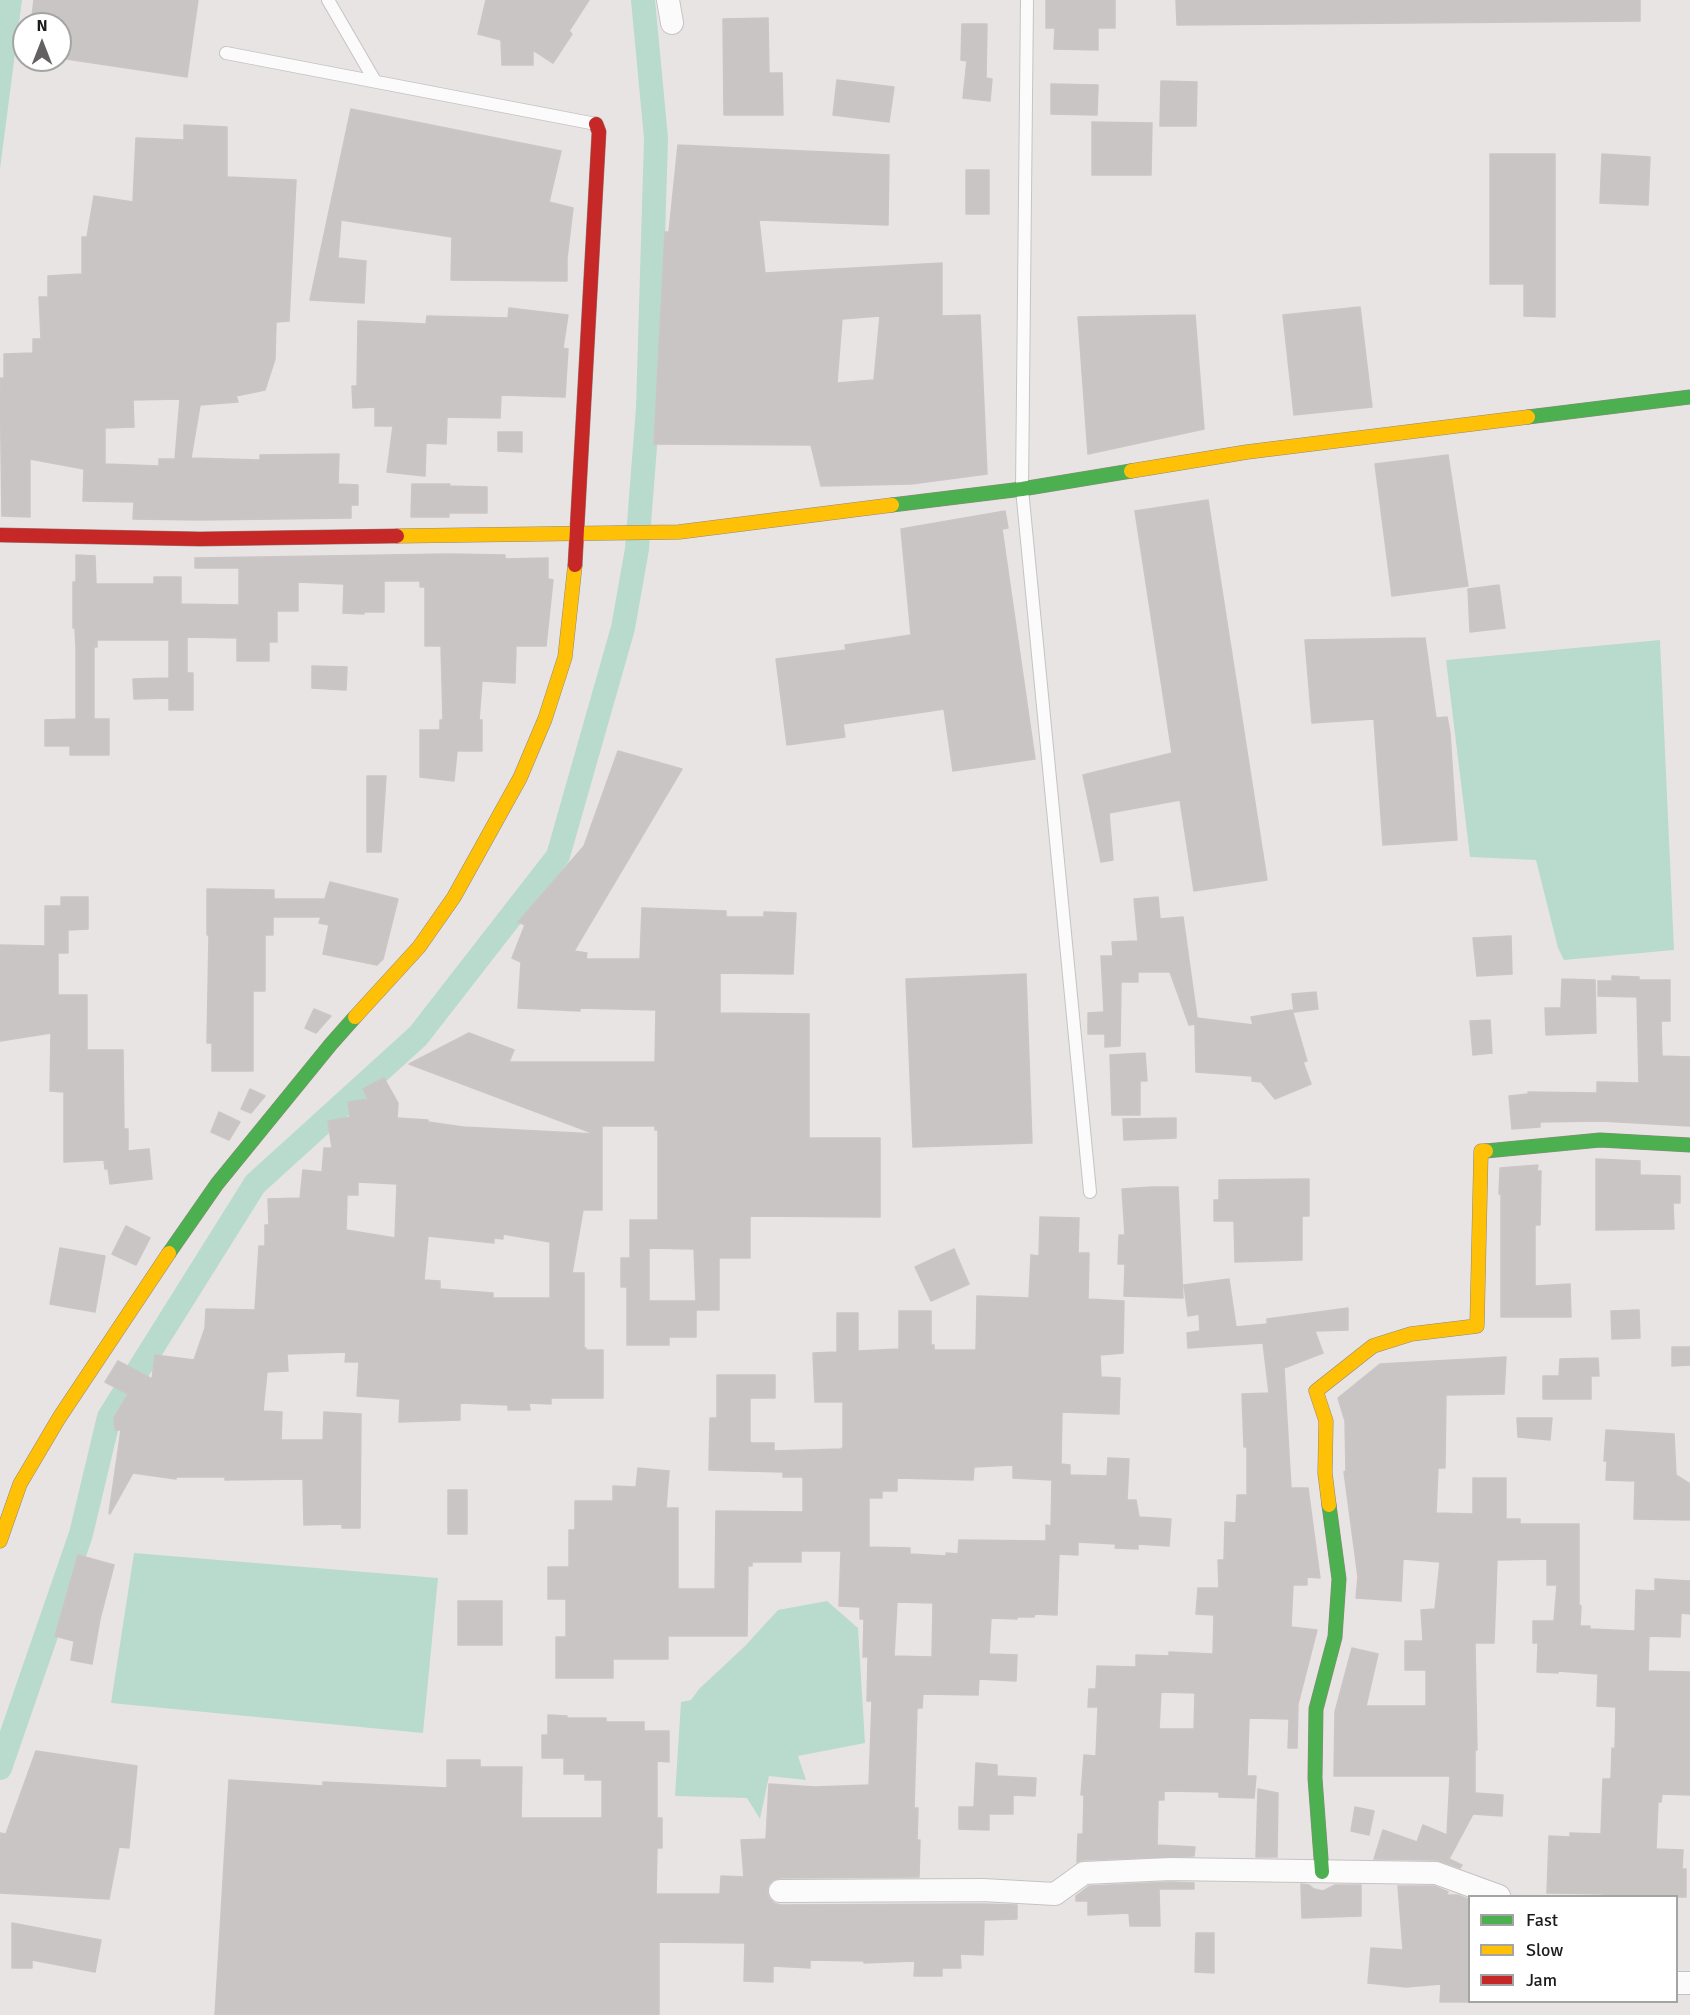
<!DOCTYPE html>
<style>
body{margin:0}
#map{position:relative;width:1690px;height:2015px;overflow:hidden;background:#e9e4e4;font-family:Signika,sans-serif}
canvas{display:block}
.legend{position:absolute;left:1468px;top:1895px;width:210px;height:108px;box-sizing:border-box;background:#fff;border:2px solid #a4a4a4;margin:0;padding:8px 10px;list-style:none;font-size:18px;color:#1b1b1b}
.legend li{display:flex;align-items:center;gap:12px;height:30px}
.legend b{width:30px;border:2px solid #a4a4a4}
.north{position:absolute;left:12px;top:12px;width:60px;height:60px;box-sizing:border-box;background:#fff;border:2px solid #a4a4a4;border-radius:50%;rotate:0deg;font-size:16px;font-weight:700;line-height:24px;text-align:center;color:#1b1b1b}
.north::after{content:'';display:block;margin:auto;width:21px;height:27px;background:#636161;clip-path:polygon(50% 0,100% 100%,50% 72%,0 100%)}
</style>
<div id="map">
<canvas width="1690" height="2015"></canvas>
<ul class="legend">
<li><b style="height:8px;background:#4caf50"></b>Fast</li>
<li><b style="height:8px;background:#ffc107"></b>Slow</li>
<li><b style="height:8px;background:#c62828"></b>Jam</li>
</ul>
<div class="north">N</div>
</div>
<script>
const c = document.querySelector('canvas').getContext('2d');
c.lineJoin = 'round';
function fill(path, color) { c.fillStyle = color; c.fill(path, 'evenodd'); }
const poly = rows => new Path2D(rows.map(r => 'M' + r).join(''));
function trace(path, color, width, dash) { c.strokeStyle = color; c.lineWidth = width; c.lineCap = dash ? 'butt' : 'round'; c.setLineDash(dash || []); c.stroke(path); }
const water = poly([
 [0,0,22,0,0,169],
 [1660,640,1674,950,1564,960,1558,948,1536,860,1470,857,1446,660],
 [134,1553,438,1578,423,1733,111,1703],
 [827,1601,858,1628,865,1743,798,1756,806,1780,769,1776,760,1819,747,1798,675,1796,681,1702,691,1700,699,1689,745,1646,778,1610]
]);
const canal = poly([
 [0,1768,81,1534,109,1417,255,1184,418,1036,558,856,623,628,637,549,648,408,656,138,643,0]
]);
const building = poly([
 [34,0,198,0,187,77,60,58,60,24,31,24,34,0],
 [486,0,589,0,569,31,572,34,553,63,533,50,533,65,502,65,501,40,478,34,486,0],
 [1046,0,1115,0,1115,28,1098,28,1098,50,1054,49,1055,28,1046,28,1046,0],
 [1176,0,1640,0,1640,21,1177,25,1176,0],
 [768,18,769,73,782,73,783,115,724,115,723,19,768,18],
 [962,24,987,24,986,78,992,79,990,101,963,98,967,61,961,60,962,24],
 [837,80,894,87,889,122,833,115,837,80],
 [1161,81,1197,82,1196,126,1160,126,1161,81],
 [1051,84,1098,85,1097,115,1051,114,1051,84],
 [351,109,561,151,549,202,573,208,567,258,567,281,451,280,452,237,341,220,338,258,366,261,364,303,310,300,351,109],
 [1092,122,1152,123,1151,175,1092,175,1092,122],
 [184,125,227,127,227,177,296,180,289,321,276,322,275,359,265,390,236,396,238,402,200,405,191,458,260,460,260,455,339,454,338,484,358,485,358,505,351,505,351,518,200,520,133,519,134,502,83,501,84,469,30,459,30,517,2,516,0,378,4,378,4,354,33,353,33,339,41,339,39,297,48,297,48,276,82,274,82,237,87,237,94,196,133,202,136,138,184,140,184,125],
 [180,399,175,459,159,459,159,466,105,464,105,428,134,427,133,400,180,399],
 [678,145,889,155,888,225,759,220,765,273,942,263,942,316,980,315,987,474,911,484,821,486,811,445,654,444,665,232,669,232,678,145],
 [880,316,874,380,837,383,842,319,880,316],
 [1490,154,1555,154,1555,317,1524,316,1524,284,1490,284,1490,154],
 [1602,154,1650,157,1648,205,1600,203,1602,154],
 [966,170,989,170,989,214,966,214,966,170],
 [1360,307,1372,407,1294,415,1283,315,1360,307],
 [509,308,568,315,563,348,568,349,565,397,501,395,500,418,447,417,446,444,426,443,425,476,387,472,393,426,375,426,375,407,353,408,352,386,357,386,358,321,426,324,427,316,508,318,509,308],
 [1195,315,1204,429,1088,454,1078,317,1195,315],
 [498,432,522,432,522,452,498,451,498,432],
 [1448,455,1468,586,1392,596,1375,464,1448,455],
 [412,484,450,484,449,486,487,487,487,513,449,513,449,517,411,517,412,484],
 [1208,500,1267,880,1194,891,1180,800,1109,813,1113,860,1101,862,1083,775,1172,753,1135,511,1208,500],
 [1005,511,1008,528,1002,529,1035,759,953,771,944,709,843,724,845,737,787,745,776,659,846,650,845,645,911,635,901,529,1005,511],
 [449,554,505,555,505,559,548,558,548,579,553,580,546,646,516,646,515,683,482,681,479,720,482,720,482,751,457,751,454,781,420,777,420,730,440,730,440,720,443,720,441,646,425,646,425,587,420,587,420,581,384,581,384,612,364,612,364,614,343,613,344,584,298,582,298,611,277,611,277,642,269,642,269,661,237,661,237,638,187,637,187,673,193,673,193,710,169,710,169,698,134,699,133,679,169,678,169,640,97,640,97,647,94,647,94,719,109,719,109,755,70,755,70,746,45,746,45,720,76,719,76,647,75,628,73,628,73,582,76,582,76,555,95,556,96,584,154,584,154,577,181,577,181,604,239,605,239,568,195,568,195,558,449,554],
 [1499,585,1505,628,1470,632,1468,589,1499,585],
 [1425,638,1436,718,1447,717,1450,733,1457,840,1383,845,1374,719,1312,723,1305,640,1425,638],
 [312,666,347,667,346,690,312,688,312,666],
 [618,751,682,769,574,951,587,953,586,959,640,959,642,908,726,911,726,917,764,917,764,912,796,913,793,974,720,973,720,1013,809,1014,809,1138,880,1138,880,1217,750,1216,750,1258,719,1258,719,1310,696,1310,696,1337,669,1337,669,1345,627,1345,627,1287,621,1287,621,1258,630,1258,630,1220,658,1220,658,1130,655,1130,655,1126,602,1126,602,1210,583,1210,572,1273,584,1273,584,1348,586,1348,586,1350,603,1350,603,1398,551,1398,551,1404,529,1403,530,1410,508,1410,508,1405,460,1403,460,1420,399,1422,400,1399,357,1396,359,1362,345,1362,346,1352,287,1354,288,1371,267,1372,263,1411,282,1412,281,1440,323,1440,324,1412,361,1414,360,1528,342,1528,342,1524,304,1525,303,1479,225,1480,225,1477,176,1477,176,1479,133,1473,110,1514,109,1513,121,1430,115,1430,114,1418,128,1394,105,1382,118,1361,152,1379,155,1355,194,1360,205,1328,206,1309,255,1310,259,1246,265,1246,265,1225,269,1225,268,1199,300,1198,303,1170,322,1172,324,1148,332,1148,328,1121,350,1117,348,1102,368,1099,363,1089,384,1078,398,1103,397,1118,428,1120,428,1122,463,1127,595,1134,409,1064,469,1033,514,1050,509,1062,655,1062,656,1010,580,1008,580,1011,518,1008,521,962,512,958,525,925,518,922,584,846,618,751],
 [358,1182,397,1184,395,1238,346,1230,347,1195,358,1195,358,1182],
 [503,1234,550,1242,550,1298,493,1298,493,1293,440,1289,440,1281,424,1280,428,1236,494,1243,494,1238,503,1239,503,1234],
 [649,1248,694,1249,696,1301,649,1301,649,1248],
 [367,776,386,776,381,852,367,852,367,776],
 [330,882,398,899,383,959,377,965,323,954,329,925,319,923,321,917,273,917,273,935,265,935,265,991,253,991,253,1071,212,1071,212,1043,207,1043,209,935,207,935,207,889,274,890,274,899,325,899,330,882],
 [61,897,88,897,88,929,68,930,68,953,58,953,58,995,87,995,87,1050,123,1050,124,1129,128,1129,128,1151,149,1149,152,1179,110,1184,108,1169,105,1169,104,1160,64,1162,64,1092,50,1091,51,1033,0,1041,0,945,45,946,45,906,61,906,61,897],
 [1158,897,1160,919,1183,917,1197,1018,1253,1025,1251,1017,1292,1010,1307,1061,1303,1062,1311,1084,1275,1099,1261,1082,1252,1081,1252,1076,1196,1072,1195,1024,1189,1025,1170,972,1138,972,1138,982,1121,982,1120,1046,1105,1047,1105,1034,1088,1034,1088,1013,1104,1012,1101,956,1113,956,1112,942,1138,941,1134,899,1158,897],
 [1511,936,1512,974,1477,976,1473,938,1511,936],
 [1026,974,1032,1143,913,1147,906,979,1026,974],
 [1612,976,1639,977,1639,980,1670,980,1670,1021,1661,1021,1662,1056,1690,1057,1690,1126,1601,1121,1540,1122,1540,1127,1512,1129,1509,1096,1528,1094,1528,1092,1597,1093,1597,1082,1639,1083,1637,997,1598,996,1598,981,1612,981,1612,976],
 [1562,979,1595,980,1596,1033,1546,1035,1545,1008,1561,1008,1562,979],
 [1316,992,1318,1009,1294,1012,1292,994,1316,992],
 [314,1009,331,1016,316,1033,305,1028,314,1009],
 [1490,1020,1492,1053,1473,1055,1470,1021,1490,1020],
 [1145,1053,1147,1081,1140,1081,1140,1115,1112,1115,1110,1055,1145,1053],
 [250,1089,265,1096,251,1113,241,1109,250,1089],
 [219,1112,240,1122,229,1140,211,1132,219,1112],
 [1176,1118,1176,1138,1124,1140,1123,1119,1176,1118],
 [1596,1159,1640,1161,1640,1175,1680,1176,1680,1203,1673,1203,1674,1229,1596,1230,1596,1159],
 [1538,1165,1537,1171,1541,1171,1540,1225,1535,1225,1535,1286,1570,1284,1571,1317,1501,1317,1501,1194,1499,1194,1500,1168,1538,1165],
 [1309,1179,1309,1216,1302,1216,1302,1260,1235,1262,1234,1221,1214,1221,1214,1200,1219,1200,1219,1180,1309,1179],
 [1152,1187,1178,1187,1183,1298,1124,1296,1125,1264,1118,1264,1119,1235,1125,1235,1122,1189,1152,1187],
 [1040,1217,1079,1218,1078,1253,1089,1253,1088,1299,1124,1301,1123,1353,1100,1355,1101,1377,1120,1378,1119,1414,1062,1412,1061,1464,1070,1465,1070,1475,1107,1476,1108,1458,1129,1459,1127,1500,1136,1500,1139,1517,1171,1519,1169,1546,1138,1544,1138,1549,1115,1548,1116,1544,1078,1542,1078,1555,1059,1554,1057,1615,1035,1614,1034,1617,1017,1617,1017,1619,991,1618,989,1654,1017,1655,1016,1681,979,1679,978,1695,923,1694,922,1708,917,1708,914,1808,918,1808,917,1840,920,1840,919,1877,780,1878,773,1880,769,1884,767,1890,769,1898,774,1903,780,1905,983,1904,1017,1905,1017,1919,984,1920,983,1955,960,1954,961,1968,942,1968,942,1976,914,1976,915,1961,864,1963,864,1961,810,1960,810,1968,773,1966,773,1982,744,1981,745,1943,659,1942,659,2015,215,2015,229,1780,323,1786,323,1782,447,1788,447,1760,480,1760,480,1767,522,1767,521,1818,602,1818,602,1780,585,1780,585,1774,564,1774,564,1758,542,1758,542,1735,548,1735,548,1715,567,1716,567,1718,606,1718,606,1722,644,1722,644,1731,669,1731,669,1762,657,1761,657,1818,662,1818,662,1848,657,1848,656,1894,720,1894,721,1876,744,1877,741,1840,766,1839,769,1784,815,1787,869,1785,872,1701,867,1701,868,1657,863,1657,864,1619,860,1619,860,1607,839,1606,841,1551,801,1551,801,1562,752,1562,752,1566,748,1566,747,1636,668,1636,668,1659,613,1659,613,1678,556,1678,556,1637,566,1637,566,1599,548,1599,548,1567,569,1567,569,1530,575,1530,575,1501,613,1501,613,1486,636,1487,638,1468,669,1471,666,1508,678,1508,678,1589,715,1589,716,1511,803,1512,803,1477,783,1477,783,1472,709,1470,710,1418,717,1418,717,1375,775,1375,775,1398,750,1398,750,1442,752,1443,774,1443,774,1451,841,1449,843,1447,843,1402,815,1402,813,1353,837,1352,837,1313,858,1313,858,1351,899,1349,899,1311,931,1311,931,1345,934,1345,934,1350,976,1350,977,1296,1029,1298,1031,1255,1039,1256,1040,1217],
 [1013,1465,1013,1478,1052,1480,1051,1526,1046,1525,1046,1541,959,1540,958,1554,946,1553,946,1556,910,1554,910,1548,869,1547,869,1498,882,1498,882,1491,897,1491,897,1478,973,1480,974,1467,1013,1465],
 [897,1602,933,1603,932,1657,894,1656,897,1602],
 [126,1226,150,1238,136,1265,112,1254,126,1226],
 [60,1248,105,1256,95,1312,50,1304,60,1248],
 [954,1249,969,1284,931,1301,915,1267,954,1249],
 [1229,1279,1236,1327,1267,1324,1267,1319,1348,1308,1348,1330,1315,1331,1323,1353,1284,1368,1291,1488,1308,1488,1320,1578,1307,1577,1307,1585,1293,1585,1291,1627,1317,1630,1298,1704,1297,1748,1288,1748,1289,1719,1249,1718,1247,1776,1256,1776,1254,1798,1219,1797,1219,1792,1164,1791,1164,1800,1158,1800,1157,1845,1195,1847,1194,1856,1083,1860,1077,1862,1078,1834,1083,1834,1084,1795,1081,1795,1084,1755,1096,1756,1098,1707,1088,1707,1089,1689,1096,1689,1097,1666,1136,1667,1136,1655,1169,1656,1169,1652,1213,1654,1214,1615,1196,1614,1198,1588,1219,1588,1218,1560,1224,1560,1225,1522,1236,1523,1237,1495,1247,1495,1247,1447,1244,1447,1242,1394,1269,1393,1263,1343,1188,1348,1187,1333,1200,1331,1199,1314,1188,1316,1184,1285,1229,1279],
 [1161,1692,1195,1693,1194,1729,1159,1729,1161,1692],
 [1639,1310,1640,1338,1612,1339,1611,1311,1639,1310],
 [1672,1347,1690,1347,1690,1365,1672,1366,1672,1347],
 [1506,1357,1504,1394,1446,1395,1445,1468,1438,1468,1436,1513,1473,1514,1473,1478,1506,1478,1506,1519,1520,1519,1520,1524,1579,1524,1579,1605,1581,1606,1580,1626,1590,1626,1590,1629,1635,1631,1636,1590,1655,1591,1655,1579,1690,1581,1690,1614,1681,1613,1680,1637,1649,1636,1648,1671,1690,1672,1690,1795,1662,1794,1661,1802,1658,1802,1656,1849,1683,1850,1682,1869,1686,1869,1686,1897,1603,1896,1603,1894,1547,1893,1549,1836,1570,1837,1570,1833,1601,1834,1603,1779,1611,1779,1612,1748,1615,1749,1616,1707,1597,1706,1598,1674,1558,1671,1558,1673,1537,1672,1538,1643,1533,1643,1533,1621,1554,1621,1557,1585,1547,1585,1547,1559,1497,1560,1494,1643,1475,1643,1477,1750,1475,1750,1475,1793,1503,1795,1502,1816,1473,1814,1449,1859,1462,1865,1460,1868,1437,1860,1374,1859,1383,1830,1417,1842,1423,1825,1447,1835,1450,1776,1334,1776,1335,1712,1352,1648,1378,1654,1366,1706,1426,1706,1426,1670,1405,1670,1405,1641,1423,1641,1421,1610,1435,1609,1440,1562,1403,1559,1401,1601,1356,1598,1358,1577,1344,1472,1346,1471,1345,1421,1338,1398,1380,1364,1506,1357],
 [1598,1358,1599,1376,1591,1376,1591,1399,1543,1399,1543,1376,1559,1376,1560,1359,1598,1358],
 [1517,1418,1552,1418,1550,1440,1518,1437,1517,1418],
 [1606,1430,1674,1434,1676,1475,1690,1484,1690,1520,1634,1519,1635,1481,1606,1480,1607,1461,1604,1461,1606,1430],
 [448,1490,467,1490,467,1534,448,1534,448,1490],
 [78,1555,114,1565,100,1619,92,1664,71,1660,74,1641,55,1636,78,1555],
 [458,1601,502,1601,502,1645,458,1645,458,1601],
 [36,1751,137,1766,129,1848,119,1847,109,1899,0,1893,0,1833,6,1834,36,1751],
 [976,1763,997,1765,997,1776,1036,1778,1035,1796,1013,1795,1013,1814,989,1814,989,1830,959,1829,959,1807,974,1807,976,1763],
 [1258,1789,1278,1793,1277,1857,1256,1857,1258,1789],
 [1355,1807,1374,1811,1369,1835,1351,1831,1355,1807],
 [1170,1882,1194,1883,1194,1889,1159,1889,1160,1926,1130,1926,1129,1913,1088,1915,1088,1901,1076,1901,1076,1896,1089,1886,1170,1882],
 [1301,1884,1309,1885,1314,1889,1323,1891,1335,1885,1361,1885,1361,1916,1302,1918,1301,1884],
 [1398,1886,1434,1886,1448,1892,1446,1895,1458,1895,1470,1900,1470,2002,1440,2002,1441,1984,1406,1987,1368,1983,1371,1948,1403,1950,1398,1886],
 [12,1923,101,1940,95,1972,32,1960,32,1968,12,1968,12,1923],
 [1196,1933,1214,1933,1214,1973,1195,1972,1196,1933]
]);
const lane = poly([
 [328,0,375,81],
 [1027,0,1022,489,1090,1192],
 [226,53,596,124]
]);
const street = poly([
 [668,0,672,23],
 [780,1891,983,1890,1055,1894,1084,1873,1170,1869,1436,1873,1499,1896],
 [1676,1983,1690,1983]
]);
const fast = poly([
 [1528,417,1690,397],
 [892,505,1022,489,1131,471],
 [1486,1151,1600,1140,1690,1145],
 [169,1253,217,1184,331,1044,355,1017],
 [1322,1872,1315,1778,1316,1709,1335,1637,1339,1579,1329,1505]
]);
const slow = poly([
 [1131,471,1247,452,1528,417],
 [397,536,679,532,892,505],
 [355,1017,419,947,454,897,520,778,545,719,565,657,575,565],
 [1329,1505,1325,1473,1326,1421,1316,1391,1373,1346,1411,1334,1477,1326,1481,1151,1486,1151],
 [0,1541,20,1484,59,1418,169,1253]
]);
const jam = poly([
 [0,535,200,539,397,536],
 [575,565,599,132,596,124]
]);
fill(water, '#b9dbce');
trace(canal, '#b9dbce', 24);
fill(building, '#cac5c5');
trace(building, '#ccc5c6', 1.5);
trace(lane, '#c5c3c3', 14);
trace(street, '#c5c3c3', 24);
trace(fast, '#91867e', 15);
trace(slow, '#91867e', 15);
trace(jam, '#91867e', 15);
trace(lane, '#fcfbfb', 12);
trace(street, '#fcfbfb', 22);
trace(fast, '#4caf50', 14);
trace(slow, '#ffc107', 14);
trace(jam, '#c62828', 14);
</script>
